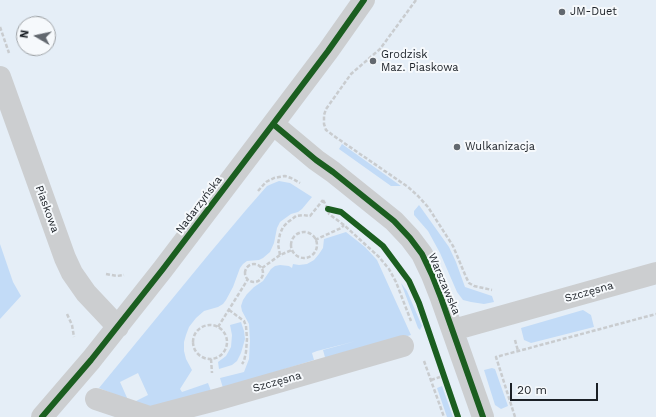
<!DOCTYPE html>
<meta charset="utf-8">
<style>
body{margin:0}
#map{position:relative;width:656px;height:417px;overflow:hidden;background:#e5eef7;font-family:"Work Sans",sans-serif}
canvas{display:block}
.north{position:absolute;left:16px;top:16px;width:40px;height:40px;box-sizing:border-box;background:#f6f9fc;border:1px solid #9ea2a6;border-radius:50%;rotate:279deg;font-size:11px;font-weight:700;line-height:16px;text-align:center;color:#1b2026}
.north::after{content:'';display:block;margin:auto;width:14px;height:18px;background:#62686f;clip-path:polygon(50% 0,100% 100%,50% 72%,0 100%)}
.scale{position:absolute;left:510px;top:383px;width:88px;height:18px;box-sizing:border-box;border:2px solid #1b2026;border-top:0;padding-left:5px;font-size:12px;line-height:14px;white-space:nowrap;color:#1b2026;-webkit-text-stroke:3px #f6f9fc;paint-order:stroke}
</style>
<div id="map">
<canvas width="656" height="417"></canvas>
<div class="north">N</div>
<div class="scale">20 m</div>
</div>
<script>
const c = document.querySelector('canvas').getContext('2d');
c.lineJoin = 'round';
function fill(path, color) { c.fillStyle = color; c.fill(path, 'evenodd'); }
const poly = rows => new Path2D(rows.map(r => 'M' + r).join(''));
function trace(path, color, width, dash) { c.strokeStyle = color; c.lineWidth = width; c.lineCap = dash ? 'butt' : 'round'; c.setLineDash(dash || []); c.stroke(path); }
function write(font, color, halo, rows, align = 'center') {
  c.font = font + ' "Work Sans",sans-serif'; c.lineWidth = 4; c.setLineDash([]); c.textBaseline = 'middle'; c.strokeStyle = halo; c.fillStyle = color; for (const [text, x, y, turn = 0] of rows) {
    c.save(); c.translate(x, y); c.rotate((+turn || 0) * Math.PI / 180); c.textAlign = isNaN(turn) ? turn : align; if (halo) c.strokeText(text, 0, 0); c.fillText(text, 0, 0); c.restore();
  }
}
const green = poly([
 [342,144,401,186,391,186,339,149],
 [279,181,290,183,312,197,302,209,298,212,291,214,280,222,277,228,274,243,270,252,263,258,259,260,247,261,243,264,240,268,233,287,226,300,223,304,218,307,204,311,196,318,189,327,186,335,184,342,184,351,186,359,192,370,180,389,182,392,208,383,211,391,149,407,132,403,148,395,138,373,120,382,128,400,99,388,209,254,246,210,267,186,274,183],
 [419,205,449,247,456,262,465,287,492,296,494,302,484,304,471,302,463,300,457,292,440,253,428,231,414,215,414,211],
 [346,232,365,247,377,260,411,335,326,361,323,350,356,341,317,351,312,353,314,360,223,388,220,378,244,372,249,359,250,341,249,324,242,311,241,306,243,300,247,294,254,287,263,281,271,269,275,266,280,265,289,266,292,268,293,264,299,265,307,264,314,260,319,254,323,248,324,239],
 [0,244,13,282,21,296,0,319],
 [401,283,407,291,422,326,420,330,418,328],
 [583,310,591,315,594,327,531,343,524,340,521,328],
 [241,322,244,331,245,339,241,353,237,361,232,365,219,369,218,362,226,356,231,347,232,335,230,325],
 [492,368,495,369,508,406,501,409,495,405,484,370],
 [442,386,453,417,447,417,437,388]
]);
const path = poly([
 [416,0,380,49,351,74,326,109,324,115,324,124,326,130,334,136,408,187,418,196,428,207,453,246,466,277,469,283,474,286,492,290],
 [0,27,9,53],
 [258,191,266,182,274,178,279,177,285,176,291,178,300,183],
 [323,200,328,209,329,214,344,225,379,257,389,269,396,282,411,321],
 '291 245a13 13 0 1 1 26 0a13 13 0 1 1-26 0Z',
 [315,240,341,228,344,225],
 [280,255,278,244,280,234,283,227,288,222,296,216,303,215,310,216,323,200],
 '245 273a9 9 0 1 1 18 0a9 9 0 1 1-18 0Z',
 [262,268,280,255,292,250],
 [106,274,117,276,124,275],
 [229,310,244,321,246,326,247,339,246,352,244,361,242,364],
 [67,314,72,325,74,337],
 '193 342a17 17 0 1 1 34 0a17 17 0 1 1-34 0Z',
 [218,327,248,279],
 [515,340,518,351],
 [211,359,212,373],
 [424,361,444,417],
 [431,380,440,377],
 [515,417,496,357,656,314]
]);
const minor = poly([
 [0,77,65,258,72,273,86,293,118,327],
 [273,124,316,160,333,172,394,221,410,238,422,254,432,275,441,298,483,417],
 [453,330,656,273],
 [96,399,149,417],
 [42,417,91,360,163,269,273,124,328,51,364,0],
 [151,417,219,399,403,346]
]);
const cycleway = poly([
 [273,124,316,160,333,172,394,221,410,238,422,254,432,275,441,298,483,417],
 [328,209,341,212,383,246,409,281,419,303,458,417],
 [42,417,91,360,163,269,273,124,328,51,364,0]
]);
const markers = [
 [562,12,4,"#62686f"],
 [373,61,4,"#62686f"],
 [457,147,4,"#62686f"]
];
const poiNames = [
 ["JM-Duet",570,12],
 ["Grodzisk",381,55],
 ["Maz. Piaskowa",381,68],
 ["Wulkanizacja",465,147]
];
const streetNames = [
 ["Nadarzyńska",199,205,-53],
 ["Piaskowa",47,209,70],
 ["Warszawska",444,284,67],
 ["Szczęsna",589,292,-16],
 ["Szczęsna",277,382,-16]
];
fill(green, '#c2dbf7');
trace(path, '#c9cccf', 2.5, [4, 2]);
trace(minor, '#ccced0', 22);
trace(cycleway, '#1b5e20', 6);
for (const [x, y, r, color] of markers) { const dot = new Path2D(); dot.arc(x, y, r, 0, 2 * Math.PI); c.fillStyle = color; c.fill(dot); trace(dot, '#f6f9fc', 1.5); }
write('11px', '#1b2026', '#f6f9fc', poiNames, 'left');
write('11px', '#1b2026', '#f6f9fc', streetNames);
</script>
